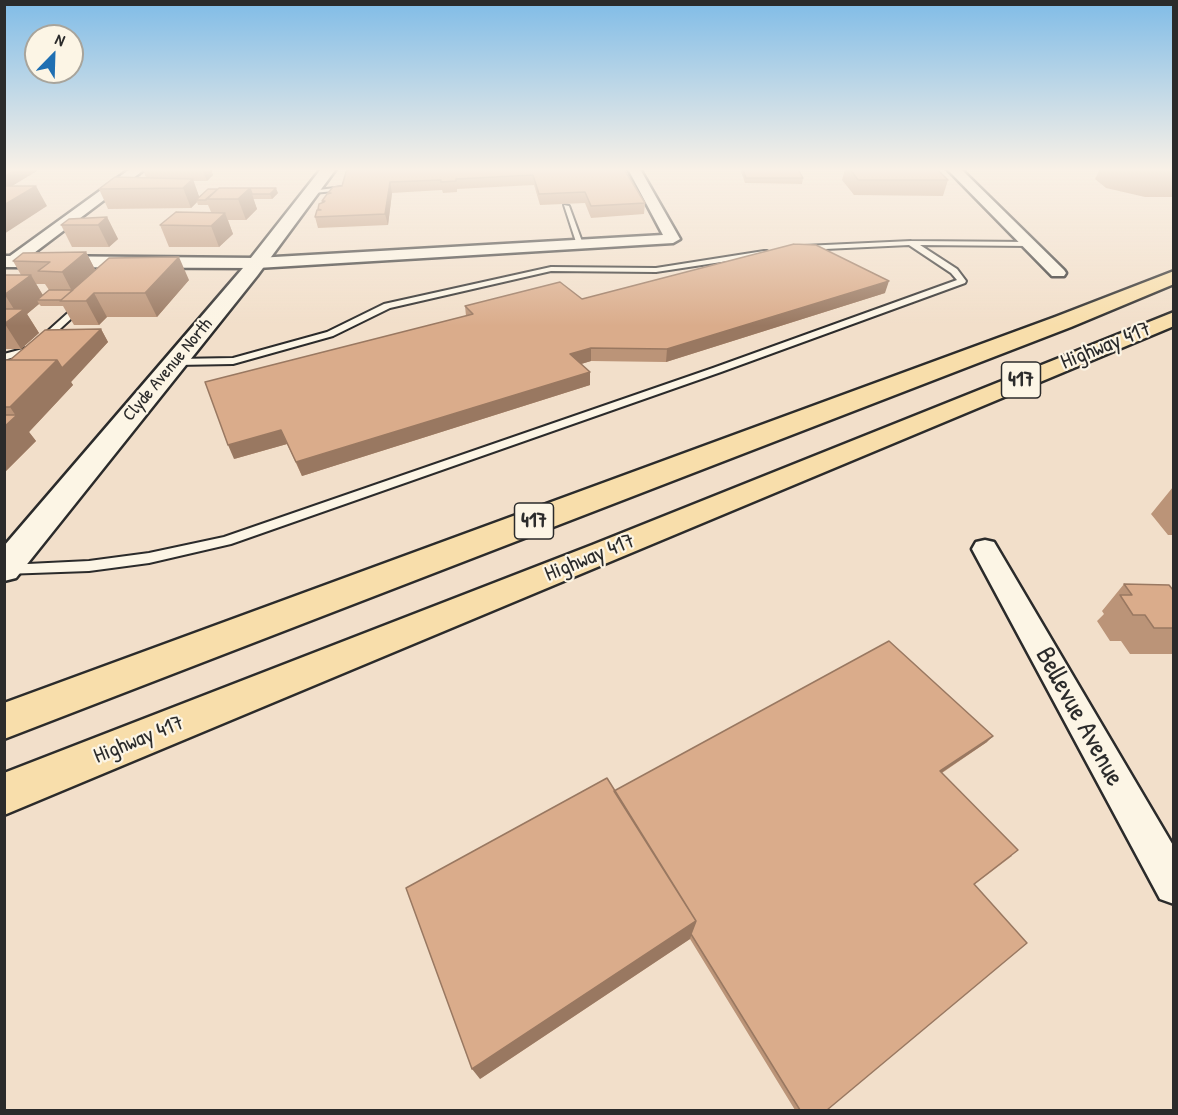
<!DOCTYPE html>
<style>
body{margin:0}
#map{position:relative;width:1178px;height:1115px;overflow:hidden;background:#f2dfca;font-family:"Patrick Hand",sans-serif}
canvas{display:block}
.frame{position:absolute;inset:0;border:6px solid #2b2b2b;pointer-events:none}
.north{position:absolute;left:24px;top:24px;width:60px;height:60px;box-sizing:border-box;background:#fcf5e5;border:2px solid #a8a49b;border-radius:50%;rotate:23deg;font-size:16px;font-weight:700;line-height:24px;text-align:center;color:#2b2b2b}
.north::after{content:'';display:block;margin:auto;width:21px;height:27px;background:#1f6fb2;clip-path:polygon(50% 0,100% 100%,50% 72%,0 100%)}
</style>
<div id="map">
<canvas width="1178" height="1115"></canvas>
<div class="frame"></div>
<div class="north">N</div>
</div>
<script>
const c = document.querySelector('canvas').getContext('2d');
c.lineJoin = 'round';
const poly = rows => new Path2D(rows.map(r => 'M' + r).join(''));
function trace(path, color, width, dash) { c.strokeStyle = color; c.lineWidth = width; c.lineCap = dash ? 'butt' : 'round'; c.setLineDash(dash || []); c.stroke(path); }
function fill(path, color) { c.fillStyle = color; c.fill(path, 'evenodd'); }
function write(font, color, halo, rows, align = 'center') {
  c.font = font + ' "Patrick Hand",sans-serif'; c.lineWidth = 4.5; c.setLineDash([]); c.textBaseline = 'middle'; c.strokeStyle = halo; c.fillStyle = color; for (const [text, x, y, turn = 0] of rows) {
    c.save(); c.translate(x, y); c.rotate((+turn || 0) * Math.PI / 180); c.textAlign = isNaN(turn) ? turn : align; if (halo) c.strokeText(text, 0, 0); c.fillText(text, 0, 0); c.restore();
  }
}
const service = poly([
 [343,187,345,190,313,193,310,191,343,187],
 [564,205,569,206,584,247,577,245,564,205],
 [911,241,1030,242,1034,244,1030,246,920,245,957,269,966,281,965,283,721,372,231,544,149,563,89,571,4,574,4,566,7,565,89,561,149,553,224,537,713,368,957,280,951,273,909,245,804,250,800,248,804,246,911,241],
 [764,251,767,251,767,255,656,272,551,271,390,308,333,336,233,364,176,365,171,362,176,359,233,358,327,332,384,304,551,267,656,268,764,251],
 [79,303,86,305,36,351,4,360,4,354,30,347,79,303]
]);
const minor = poly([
 [130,169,145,169,30,256,257,258,663,235,628,169,640,169,680,239,673,243,257,268,4,267,4,256,10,256,130,169],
 [947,169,961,169,1064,270,1066,273,1064,276,1052,276,947,169],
 [985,540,994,542,1174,847,1174,904,1160,899,972,549,976,542,985,540]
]);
const tertiary = poly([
 [321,169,336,169,257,276,16,578,4,581,4,546,243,268,321,169]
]);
const motorway = poly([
 [1174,271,1174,284,1071,327,4,739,4,703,1055,317,1174,271],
 [1174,312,1174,326,4,815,4,773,592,545,1174,312]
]);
const wall = poly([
 [143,169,211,169,213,175,207,181,193,181,199,197,208,189,278,193,272,199,253,199,257,209,246,220,228,220,233,234,219,247,169,247,160,225,211,212,208,205,198,205,197,202,191,208,108,209,99,189,146,178],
 [348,169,624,169,645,203,644,214,591,218,585,203,540,205,534,185,457,189,457,192,443,193,442,190,392,193,388,225,318,228,315,217,318,209,323,203,322,201,342,186],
 [740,169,798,169,803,178,802,184,745,183],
 [845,169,937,169,948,180,943,196,854,195,842,180],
 [1100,169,1173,169,1173,197,1145,197,1106,188,1095,179],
 [107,217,118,239,109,247,72,247,61,225],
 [86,252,95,270,189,280,157,317,107,317,99,325,74,325,63,306,41,306,39,304,27,314,39,333,21,349,4,349,4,275,21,275,13,261],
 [36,284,45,284,49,290,43,295],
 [885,293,666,362,591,361,581,364,590,372,590,385,302,476,287,444,234,459,466,316,465,306,582,299],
 [101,329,108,342,71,382,73,385,29,432,36,441,4,473,4,360,10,360],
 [1173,487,1173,535,1168,535,1151,514],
 [1124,584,1173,590,1173,654,1130,654,1121,641,1110,641,1097,621,1104,614,1102,611],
 [987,742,942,773,1012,856,974,885,827,1110,795,1110,690,939,480,1079,614,791]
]);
const shadedWall = poly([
 [17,169,36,169,37,171,4,191,4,177],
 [202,169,211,169,213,175,207,181],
 [193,179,200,199,196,200,197,202,191,208,183,188],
 [390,182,392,193,388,225,385,214],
 [36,186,47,206,4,234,4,205],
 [250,188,257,209,246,220,238,199],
 [276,188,278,193,272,199,270,194],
 [225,213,233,234,219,247,211,226],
 [107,217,118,239,109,247,98,225],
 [86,252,98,275,74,295,62,272],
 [179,257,189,280,157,317,145,293],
 [31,275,45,299,37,300,39,304,27,314,39,333,21,349,5,324,17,314,5,295],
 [889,281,885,293,666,362,667,349],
 [94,293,107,317,99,325,86,301],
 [101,329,108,342,71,382,73,385,29,432,36,441,4,473,4,427,16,416,10,407,57,360],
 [591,348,591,361,571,367,570,354],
 [590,372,590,385,302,476,296,462],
 [281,430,287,444,234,459,228,445],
 [993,736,987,742,935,777,940,771],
 [696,921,690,939,480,1079,472,1069]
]);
const building = poly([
 [4,169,17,169,4,177,4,169],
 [348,169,624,169,645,203,591,206,585,192,539,194,533,175,456,179,456,181,441,182,441,180,390,182,385,214,315,217,317,210,321,210,318,209,319,204,324,202,325,201,322,201,327,194,331,193,328,193,333,187,342,186,346,172,348,169],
 [743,169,798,169,803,178,746,178,743,169],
 [850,169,937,169,948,180,858,180,850,169],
 [115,177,193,179,183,188,99,189,115,177],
 [4,186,36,186,4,205,4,186],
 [219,188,250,188,238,199,206,199,219,188],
 [245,188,276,188,270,194,252,194,250,188,245,188],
 [208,189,218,189,206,200,196,200,208,189],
 [176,212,225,213,211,226,160,225,176,212],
 [107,217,98,225,61,225,69,219,107,217],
 [794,244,816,245,889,281,667,349,591,348,570,354,590,372,296,462,281,430,228,445,205,382,473,314,465,306,560,282,582,299,794,244],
 [86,252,62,272,38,271,50,262,13,261,23,253,86,252],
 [179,257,145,293,94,293,86,301,60,301,109,258,179,257],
 [4,275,31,275,4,295,4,275],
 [49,290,73,290,61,300,37,300,49,290],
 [4,309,24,309,4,324,4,309],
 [101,329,62,368,57,360,10,360,45,330,101,329],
 [4,360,57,360,10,407,4,407,4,360],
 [4,415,17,415,4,427,4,415],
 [1124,584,1169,585,1173,590,1173,628,1154,628,1145,615,1133,615,1120,595,1132,595,1124,584],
 [889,641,993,736,940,771,1018,850,974,884,1027,943,827,1110,800,1110,691,934,696,921,614,791,889,641],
 [607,778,696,921,472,1069,406,888,607,778]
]);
const farStreetnames = [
 ["Clyde Avenue North",168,370,-50]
];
const shields = [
 [1021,380,39],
 [534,521,39]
];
const shieldNames = [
 ["417",1021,380],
 ["417",534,521]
];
const streetNames = [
 ["Highway 417",1106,346,-22],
 ["Highway 417",590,558,-22],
 ["Highway 417",139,740,-22]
];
const nearStreetnames = [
 ["Bellevue Avenue",1079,717,61]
];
trace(service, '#2b2b2b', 4);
trace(minor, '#2b2b2b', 5);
trace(tertiary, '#2b2b2b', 5);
trace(motorway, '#2b2b2b', 5);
fill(service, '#fcf5e5');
fill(minor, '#fcf5e5');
fill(tertiary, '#fcf5e5');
fill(motorway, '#f8deab');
fill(wall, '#bb9478');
fill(shadedWall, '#997861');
fill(building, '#daac8b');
trace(building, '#997861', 1.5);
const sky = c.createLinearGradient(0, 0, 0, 326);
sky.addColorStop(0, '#80bce7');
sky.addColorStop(0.52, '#f9f1e7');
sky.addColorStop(1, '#f9f1e700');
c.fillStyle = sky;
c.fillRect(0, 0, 1178, 326);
write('18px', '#2b2b2b', '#fcf5e5', farStreetnames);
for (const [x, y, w] of shields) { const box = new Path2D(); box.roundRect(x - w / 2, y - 18, w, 36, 4.5); c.fillStyle = '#fcf5e5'; c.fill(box); trace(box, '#2b2b2b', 1.5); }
write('bold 21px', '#2b2b2b', null, shieldNames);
write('22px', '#2b2b2b', '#fcf5e5', streetNames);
write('27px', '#2b2b2b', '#fcf5e5', nearStreetnames);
</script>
